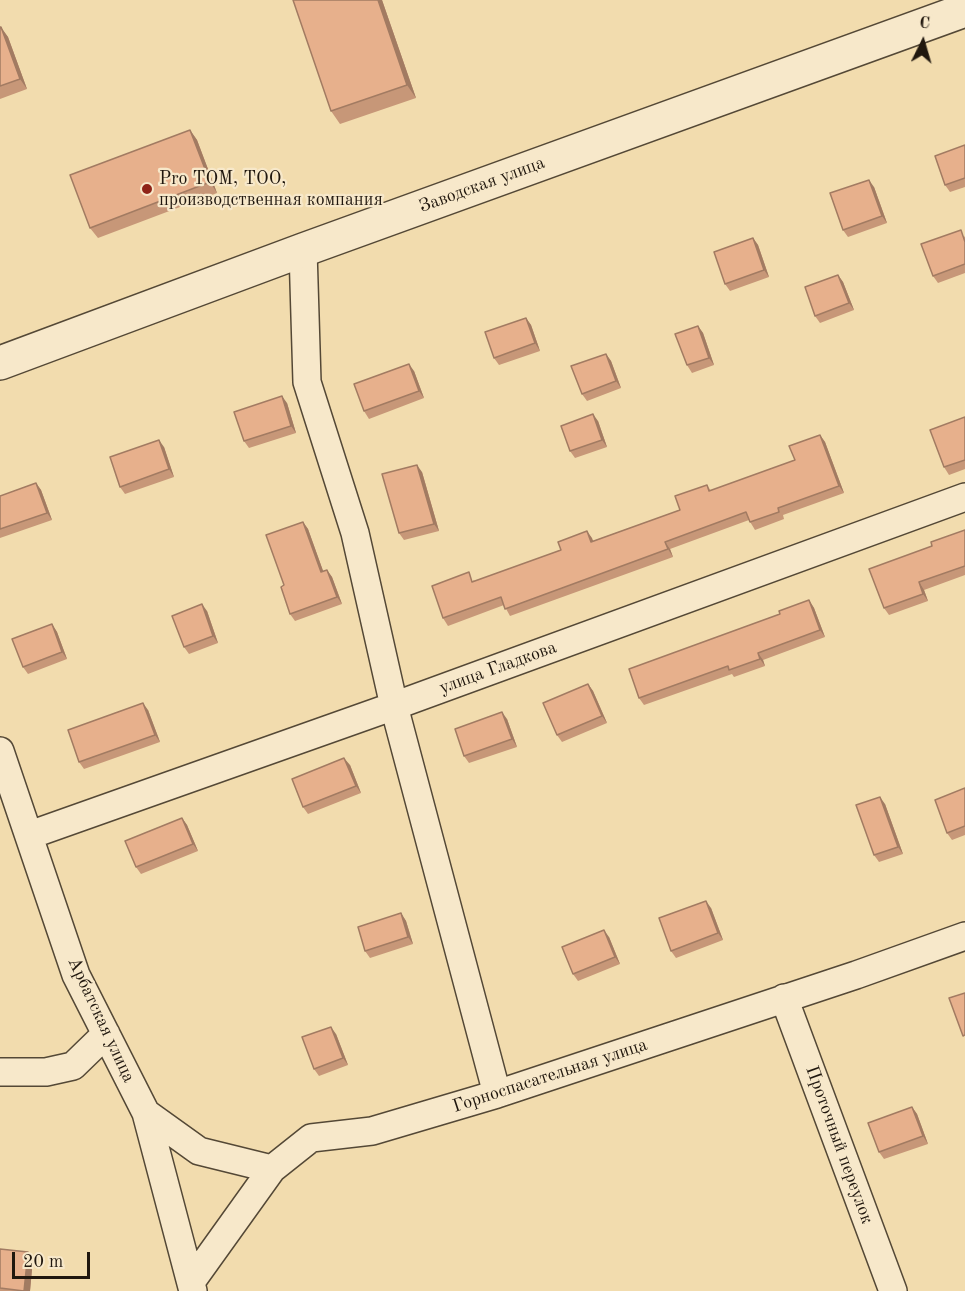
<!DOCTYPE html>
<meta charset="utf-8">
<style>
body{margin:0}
#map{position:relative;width:965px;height:1291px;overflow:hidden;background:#f2dcae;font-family:"Old Standard TT",serif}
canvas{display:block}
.north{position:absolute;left:893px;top:12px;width:60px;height:60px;-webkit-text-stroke:4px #f7e8ca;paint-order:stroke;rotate:5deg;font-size:16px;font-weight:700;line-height:24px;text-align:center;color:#20170e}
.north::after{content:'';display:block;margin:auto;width:21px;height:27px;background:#20170e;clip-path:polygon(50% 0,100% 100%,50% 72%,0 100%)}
.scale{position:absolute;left:12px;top:1252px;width:78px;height:27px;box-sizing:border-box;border:3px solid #20170e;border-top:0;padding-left:8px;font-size:18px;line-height:21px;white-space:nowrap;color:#20170e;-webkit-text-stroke:4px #f7e8ca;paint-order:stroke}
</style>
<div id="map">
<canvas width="965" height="1291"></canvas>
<div class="north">С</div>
<div class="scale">20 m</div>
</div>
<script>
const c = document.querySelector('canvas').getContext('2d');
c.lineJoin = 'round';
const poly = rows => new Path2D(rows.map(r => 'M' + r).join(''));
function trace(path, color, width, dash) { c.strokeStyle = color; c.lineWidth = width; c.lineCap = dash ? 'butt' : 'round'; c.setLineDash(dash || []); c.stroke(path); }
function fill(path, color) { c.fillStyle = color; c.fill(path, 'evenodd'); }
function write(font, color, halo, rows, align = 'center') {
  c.font = font + ' "Old Standard TT",serif'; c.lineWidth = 4.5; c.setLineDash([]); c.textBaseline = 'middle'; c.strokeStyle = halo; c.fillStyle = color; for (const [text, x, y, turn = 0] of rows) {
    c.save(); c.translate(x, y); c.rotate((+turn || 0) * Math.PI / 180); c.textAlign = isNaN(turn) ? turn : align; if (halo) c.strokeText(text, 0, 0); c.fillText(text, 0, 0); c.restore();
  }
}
const minor = poly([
 [303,250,307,382,355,533,394,706,497,1094],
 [0,751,76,975,146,1113,193,1291],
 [30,835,394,706,965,497],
 [784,998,893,1291],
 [0,1072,46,1072,73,1066,106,1034],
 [146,1113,199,1151,272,1169,311,1138,372,1131,497,1094,856,975,965,936],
 [191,1282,272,1169]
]);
const tertiary = poly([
 [0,363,303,250,965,10]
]);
const wall = poly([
 [382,0,416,98,340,124,331,111],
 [0,27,8,37,27,89,0,99],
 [190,130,197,140,217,193,98,238,90,228],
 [965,145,965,187,950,192,945,185],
 [874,187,887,223,848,237,843,230],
 [965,236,965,273,938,283,933,276],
 [753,238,758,245,769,277,730,291,725,284],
 [838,275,843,282,854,310,820,323,815,316],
 [526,318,531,325,540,351,499,365,494,358],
 [698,326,703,333,714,365,692,373,687,365],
 [606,354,611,361,621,388,587,401,582,394],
 [414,371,424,398,369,419,364,411],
 [287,403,296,433,249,448,244,441],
 [965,417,965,469,949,475,944,467],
 [598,421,607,447,575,458,570,451],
 [820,435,825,442,844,493,783,515,784,519,755,530,749,520,670,549,673,557,510,616,504,605,448,626,443,618,474,580,475,582,561,550,587,531,593,541,680,510,707,485,711,491,795,460],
 [164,447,174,477,125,494,120,487],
 [422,472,439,531,404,540,399,533],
 [36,483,41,490,52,520,0,538,0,496],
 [303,522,308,529,323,571,327,570,332,577,342,604,295,621,290,614,284,585],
 [965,530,965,575,924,590,928,601,889,615,884,608,932,546],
 [809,600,814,608,825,637,763,660,765,666,734,677,732,674,644,705,639,698,780,614],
 [207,611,218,643,189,654,184,647],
 [52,624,57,632,67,659,28,674,23,667],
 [588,684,593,691,607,723,562,742,557,735],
 [148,710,160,742,84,769,79,762],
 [507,719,517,747,469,763,464,756],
 [350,765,361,793,308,814,303,807],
 [965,788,965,835,952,840,947,833],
 [885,804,903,854,879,862,874,855],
 [182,818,187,825,198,851,141,874,136,867],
 [711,908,723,940,676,958,671,951],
 [401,913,406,921,413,944,370,958,365,951],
 [609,937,620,964,578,981,573,974],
 [336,1034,348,1065,319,1076,314,1069],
 [912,1107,917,1114,928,1144,884,1159,879,1152],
 [0,1249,33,1259,30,1291,0,1291]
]);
const shadedWall = poly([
 [378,0,382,0,416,98,407,85],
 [1,27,8,37,27,89,20,79],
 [190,130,197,140,217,193,210,182],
 [869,180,874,187,887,223,882,216],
 [753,238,758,245,769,277,764,270],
 [838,275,843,282,854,310,849,303],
 [526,318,531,325,540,351,535,343],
 [698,326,703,333,714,365,709,358],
 [606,354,611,361,621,388,616,381],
 [409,364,414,371,424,398,419,391],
 [282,396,287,403,296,433,291,426],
 [593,414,598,421,607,447,602,440],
 [820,435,825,442,844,493,839,486],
 [159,440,164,447,174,477,169,469],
 [417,465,422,472,439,531,434,524],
 [36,483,41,490,52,520,47,513],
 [303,522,308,529,326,579,321,572],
 [587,531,592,538,596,549,591,542],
 [665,542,670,549,673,557,668,549],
 [327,570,332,577,342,604,337,597],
 [919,582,924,590,928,601,923,594],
 [809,600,814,608,825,637,820,630],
 [202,604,207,611,218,643,213,636],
 [52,624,57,632,67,659,62,652],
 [758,653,763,660,765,666,760,659],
 [588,684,593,691,607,723,602,716],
 [143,703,148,710,160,742,155,735],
 [502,712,507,719,517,747,512,739],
 [344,758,350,765,361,793,356,786],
 [880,797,885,804,903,854,898,847],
 [182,818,187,825,198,851,193,844],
 [706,901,711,908,723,940,718,933],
 [401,913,406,921,413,944,408,937],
 [604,930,609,937,620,964,615,957],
 [331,1027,336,1034,348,1065,343,1058],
 [912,1107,917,1114,928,1144,923,1136],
 [28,1252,33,1259,30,1291,24,1291]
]);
const building = poly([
 [293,0,378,0,407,85,331,111,293,0],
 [0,27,1,27,20,79,0,86,0,27],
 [190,130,210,182,90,228,70,175,190,130],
 [965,145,965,178,945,185,935,156,965,145],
 [869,180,882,216,843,230,830,193,869,180],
 [961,230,965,242,965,264,933,276,921,244,961,230],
 [753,238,764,270,725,284,714,252,753,238],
 [838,275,849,303,815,316,805,287,838,275],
 [526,318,535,343,494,358,485,332,526,318],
 [698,326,709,358,687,365,675,334,698,326],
 [606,354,616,381,582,394,571,366,606,354],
 [409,364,419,391,364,411,354,384,409,364],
 [282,396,291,426,244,441,234,412,282,396],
 [593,414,602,440,570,451,561,426,593,414],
 [965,417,965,460,944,467,930,430,965,417],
 [820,435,839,486,778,508,779,512,750,522,746,512,665,542,668,549,505,609,501,597,443,618,432,586,469,572,472,582,561,550,558,542,587,531,591,542,680,510,675,496,707,485,709,491,795,460,789,446,820,435],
 [159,440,169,469,120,487,110,457,159,440],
 [417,465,434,524,399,533,382,474,417,465],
 [36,483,47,513,0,529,0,496,36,483],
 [303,522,321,572,327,570,337,597,290,614,281,587,284,585,266,535,303,522],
 [965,530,965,566,919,582,923,594,884,608,869,569,932,546,931,542,965,530],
 [809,600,820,630,758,653,760,659,729,670,728,666,639,698,629,669,780,614,779,611,809,600],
 [202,604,213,636,184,647,172,616,202,604],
 [52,624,62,652,23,667,12,639,52,624],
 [588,684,602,716,557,735,543,703,588,684],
 [143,703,155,735,79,762,68,730,143,703],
 [502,712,512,739,464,756,455,729,502,712],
 [344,758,356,786,303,807,292,779,344,758],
 [965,788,965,826,947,833,935,800,965,788],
 [880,797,898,847,874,855,856,805,880,797],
 [182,818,193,844,136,867,125,841,182,818],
 [706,901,718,933,671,951,659,918,706,901],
 [401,913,408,937,365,951,358,927,401,913],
 [604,930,615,957,573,974,562,947,604,930],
 [965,993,965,1035,963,1036,949,998,965,993],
 [331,1027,343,1058,314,1069,302,1037,331,1027],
 [912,1107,923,1136,879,1152,868,1123,912,1107],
 [0,1249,28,1252,24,1291,0,1288,0,1249]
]);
const markers = [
 [147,189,6,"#8f2418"]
];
const poiNames = [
 ["Pro TOM, ТОО,",159,179],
 ["производственная компания",159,200]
];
const streetNames = [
 ["Заводская улица",482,185,-20],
 ["улица Гладкова",498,668,-20],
 ["Арбатская улица",101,1020,65],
 ["Горноспасательная улица",550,1076,-18],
 ["Проточный переулок",839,1145,70]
];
trace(minor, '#544836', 30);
trace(tertiary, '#544836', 36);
trace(minor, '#f7e8ca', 27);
trace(tertiary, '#f7e8ca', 33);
fill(wall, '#c79778');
fill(shadedWall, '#a27b62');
fill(building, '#e7b08c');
trace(building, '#a27b62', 1.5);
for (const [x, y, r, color] of markers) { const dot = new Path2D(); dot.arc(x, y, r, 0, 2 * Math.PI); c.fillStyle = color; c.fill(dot); trace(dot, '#f7e8ca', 2); }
write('18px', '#20170e', '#f7e8ca', poiNames, 'left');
write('18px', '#20170e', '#f7e8ca', streetNames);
</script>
